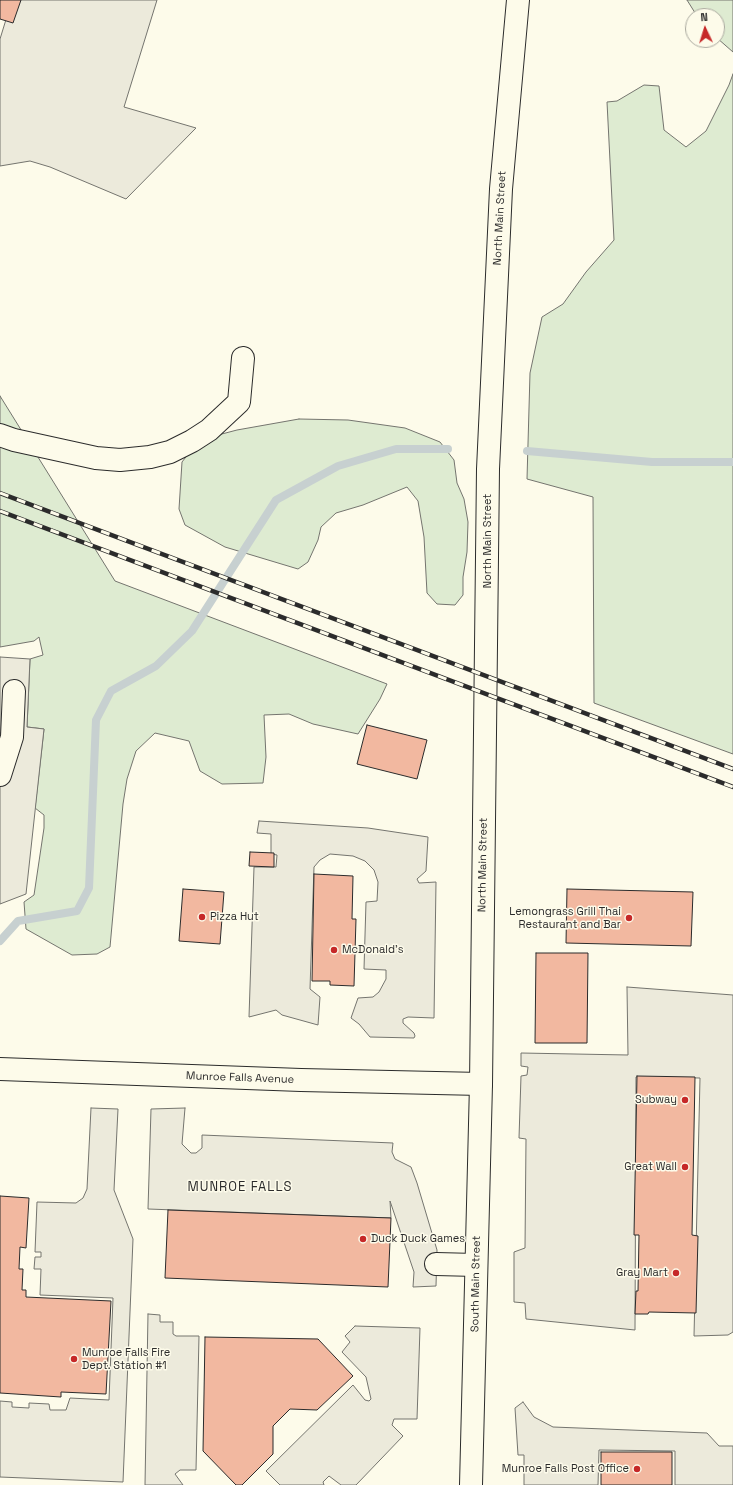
<!DOCTYPE html>
<style>
body{margin:0}
#map{position:relative;width:733px;height:1485px;overflow:hidden;background:#fdfbea;font-family:"Space Grotesk",sans-serif}
canvas{display:block}
.north{position:absolute;left:685px;top:8px;width:40px;height:40px;box-sizing:border-box;background:#fdfbea;border:1px solid #a9a89e;border-radius:50%;rotate:356deg;font-size:11px;font-weight:700;line-height:16px;text-align:center;color:#2b2b2b}
.north::after{content:'';display:block;margin:auto;width:14px;height:18px;background:#c62828;clip-path:polygon(50% 0,100% 100%,50% 72%,0 100%)}
</style>
<div id="map">
<canvas width="733" height="1485"></canvas>
<div class="north">N</div>
</div>
<script>
const c = document.querySelector('canvas').getContext('2d');
c.lineJoin = 'round';
function fill(path, color) { c.fillStyle = color; c.fill(path, 'evenodd'); }
const poly = rows => new Path2D(rows.map(r => 'M' + r).join(''));
function trace(path, color, width, dash) { c.strokeStyle = color; c.lineWidth = width; c.lineCap = dash ? 'butt' : 'round'; c.setLineDash(dash || []); c.stroke(path); }
function write(font, color, halo, rows, align = 'center') {
  c.font = font + ' "Space Grotesk",sans-serif'; c.lineWidth = 3; c.setLineDash([]); c.textBaseline = 'middle'; c.strokeStyle = halo; c.fillStyle = color; for (const [text, x, y, turn = 0] of rows) {
    c.save(); c.translate(x, y); c.rotate((+turn || 0) * Math.PI / 180); c.textAlign = isNaN(turn) ? turn : align; if (halo) c.strokeText(text, 0, 0); c.fillText(text, 0, 0); c.restore();
  }
}
const green = poly([
 [687,0,733,0,733,52,717,38,717,16,697,16,687,0],
 [733,74,733,754,594,703,593,497,527,479,530,373,542,317,563,304,586,272,614,240,607,102,617,101,644,85,659,86,664,130,686,147,706,131,729,85,733,74],
 [0,396,115,581,387,684,380,699,358,734,313,724,289,714,264,715,266,757,263,783,222,784,200,771,189,741,155,733,136,751,127,779,123,804,110,947,97,954,72,955,26,929,24,902,34,895,44,828,44,815,35,808,44,729,27,727,30,659,43,655,39,637,34,641,0,647,0,396],
 [299,419,348,420,405,428,440,442,454,460,457,483,464,499,468,522,467,552,463,577,463,595,455,605,437,604,427,593,424,537,418,501,407,487,363,505,336,513,321,527,318,540,308,562,298,569,225,547,185,525,179,509,182,462,199,440,237,430,299,419]
]);
const parking = poly([
 [12,0,157,0,124,107,196,128,126,199,50,167,30,161,0,166,0,39,12,0],
 [0,657,30,659,27,727,44,729,26,894,0,904,0,738,1,738,1,733,0,733,0,657],
 [259,821,368,828,428,837,426,871,417,879,419,883,436,882,434,1018,408,1017,403,1019,403,1023,414,1033,415,1036,414,1038,370,1037,359,1024,351,1018,358,998,373,997,379,992,386,979,386,970,364,969,366,902,377,901,378,882,374,870,365,861,353,856,330,854,320,860,314,867,310,989,320,997,318,1025,282,1015,276,1010,249,1017,254,867,276,867,277,855,271,854,271,834,257,833,259,821],
 [627,987,733,995,733,1332,728,1335,694,1336,700,1078,636,1077,635,1330,526,1319,525,1303,514,1302,514,1252,525,1248,526,1139,519,1138,521,1076,527,1075,528,1067,521,1066,521,1053,628,1055,627,987],
 [91,1108,118,1109,114,1190,133,1239,123,1482,0,1477,0,1401,12,1402,12,1407,29,1408,29,1403,49,1404,50,1410,66,1410,70,1398,109,1400,113,1298,40,1295,41,1269,34,1269,35,1257,41,1257,41,1252,35,1252,37,1202,76,1203,83,1198,87,1189,91,1108],
 [185,1108,182,1144,191,1153,196,1153,202,1148,202,1135,393,1143,392,1152,395,1159,411,1167,417,1183,437,1250,436,1286,413,1287,414,1272,390,1201,391,1218,148,1209,151,1109,185,1108],
 [148,1314,160,1315,160,1322,173,1322,173,1334,176,1336,199,1336,196,1470,180,1470,175,1474,183,1485,145,1485,148,1314],
 [355,1326,420,1328,417,1419,394,1419,392,1425,403,1436,356,1485,341,1485,329,1476,323,1482,324,1485,280,1485,266,1471,353,1385,365,1400,369,1401,371,1399,366,1377,342,1352,350,1342,345,1336,355,1326],
 [523,1402,534,1417,553,1427,707,1433,719,1446,733,1446,733,1485,675,1485,675,1451,599,1450,598,1485,524,1485,524,1455,518,1455,515,1408,523,1402]
]);
const stream = poly([
 [527,451,652,462,733,462],
 [0,941,18,921,77,911,89,888,96,720,111,691,156,666,192,631,276,500,338,466,396,449,448,449]
]);
const building = poly([
 [0,0,21,0,13,23,0,19,0,0],
 [367,725,427,740,417,779,357,764,367,725],
 [250,852,274,853,274,867,249,866,250,852],
 [314,874,353,876,352,919,356,919,354,986,330,985,330,981,312,981,314,874],
 [183,889,224,892,220,944,179,941,183,889],
 [567,889,693,892,691,946,566,943,567,889],
 [536,953,588,953,587,1043,535,1043,536,953],
 [637,1076,695,1077,692,1235,698,1236,696,1313,649,1312,648,1314,635,1314,636,1291,638,1291,639,1235,634,1235,637,1076],
 [0,1196,29,1198,26,1248,20,1247,19,1269,23,1269,22,1290,26,1290,26,1297,111,1301,106,1394,61,1392,61,1397,0,1393,0,1196],
 [168,1210,391,1218,388,1287,165,1278,168,1210],
 [205,1337,318,1339,353,1376,317,1410,290,1409,273,1426,273,1454,242,1485,236,1485,203,1451,205,1337],
 [601,1452,672,1452,672,1485,601,1485,601,1452]
]);
const minor = poly([
 [0,435,14,440,96,458,120,460,150,457,170,452,192,441,209,430,239,402,243,358],
 [0,775,12,737,14,691],
 [0,1069,301,1080,481,1084],
 [436,1264,476,1265]
]);
const major = poly([
 [471,1485,481,1084,488,469,501,189,518,0]
]);
const rail = poly([
 [0,493,733,769],
 [0,511,733,787]
]);
const markers = [
 [202,917,4,"#c62828"],
 [629,918,4,"#c62828"],
 [334,950,4,"#c62828"],
 [685,1100,4,"#c62828"],
 [685,1167,4,"#c62828"],
 [363,1239,4,"#c62828"],
 [676,1273,4,"#c62828"],
 [74,1359,4,"#c62828"],
 [637,1469,4,"#c62828"]
];
const streetNames = [
 ["North Main Street",500,218,-87],
 ["North Main Street",488,541,-90],
 ["North Main Street",483,865,-89],
 ["Munroe Falls Avenue",240,1078,2],
 ["South Main Street",476,1284,-89]
];
const poiNames = [
 ["Lemongrass Grill Thai",621,912],
 ["Restaurant and Bar",621,925],
 ["Pizza Hut",210,917,"left"],
 ["McDonald's",342,950,"left"],
 ["Subway",677,1100],
 ["Great Wall",677,1167],
 ["Duck Duck Games",371,1239,"left"],
 ["Gray Mart",668,1273],
 ["Munroe Falls Fire",82,1353,"left"],
 ["Dept. Station #1",82,1366,"left"],
 ["Munroe Falls Post Office",629,1469]
];
const quarterNames = [
 ["MUNROE FALLS",240,1187]
];
fill(green, '#deebd1');
trace(green, '#74746e', 1);
fill(parking, '#eceadb');
trace(parking, '#74746e', 1);
trace(stream, '#c7d0d0', 8);
fill(building, '#f2b8a0');
trace(building, '#2b2b2b', 1);
trace(minor, '#2b2b2b', 24);
trace(major, '#2b2b2b', 24);
trace(minor, '#fdfbea', 22);
trace(major, '#fdfbea', 22);
trace(rail, '#2b2b2b', 4.5);
trace(rail, '#fdfbea', 3, [9]);
for (const [x, y, r, color] of markers) { const dot = new Path2D(); dot.arc(x, y, r, 0, 2 * Math.PI); c.fillStyle = color; c.fill(dot); trace(dot, '#fdfbea', 1.5); }
write('11px', '#2b2b2b', '#fdfbea', streetNames);
write('11px', '#2b2b2b', '#fdfbea', poiNames, 'right');
c.letterSpacing = '1px';
write('13px', '#2b2b2b', '#fdfbea', quarterNames);
c.letterSpacing = '0px';
</script>
